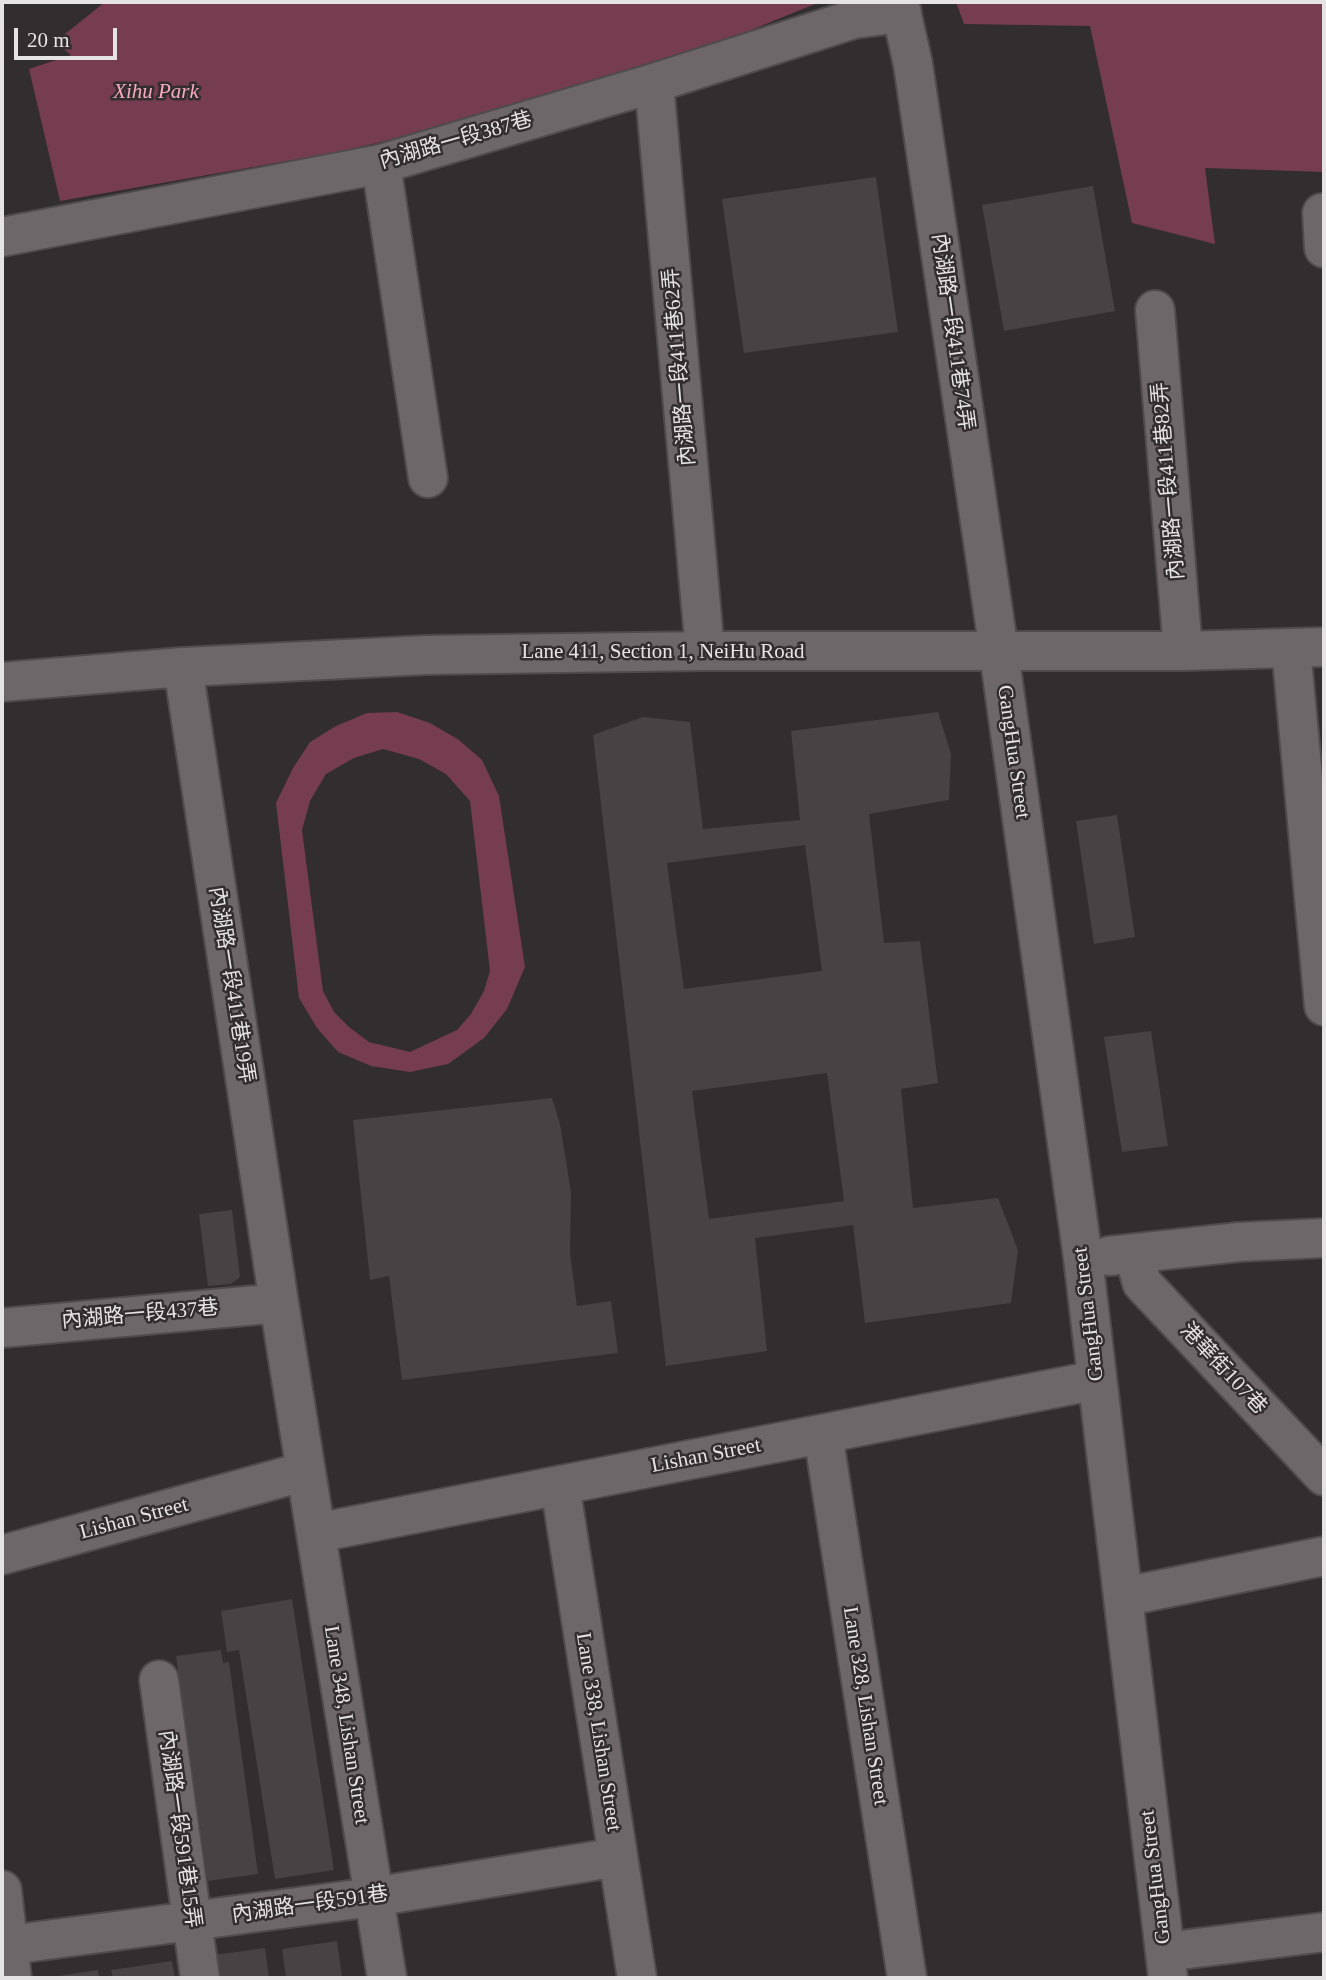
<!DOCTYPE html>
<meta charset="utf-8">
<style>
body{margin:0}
#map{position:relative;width:1326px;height:1980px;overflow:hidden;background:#322d2e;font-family:"Times New Roman",serif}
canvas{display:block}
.frame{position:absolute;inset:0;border:4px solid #e6e3e4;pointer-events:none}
.scale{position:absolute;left:14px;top:28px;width:103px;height:32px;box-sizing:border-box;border:4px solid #e6e3e4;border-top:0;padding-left:9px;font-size:21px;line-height:24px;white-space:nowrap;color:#e6e3e4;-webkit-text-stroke:5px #322d2e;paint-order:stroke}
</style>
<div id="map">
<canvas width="1326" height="1980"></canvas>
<div class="frame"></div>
<div class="scale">20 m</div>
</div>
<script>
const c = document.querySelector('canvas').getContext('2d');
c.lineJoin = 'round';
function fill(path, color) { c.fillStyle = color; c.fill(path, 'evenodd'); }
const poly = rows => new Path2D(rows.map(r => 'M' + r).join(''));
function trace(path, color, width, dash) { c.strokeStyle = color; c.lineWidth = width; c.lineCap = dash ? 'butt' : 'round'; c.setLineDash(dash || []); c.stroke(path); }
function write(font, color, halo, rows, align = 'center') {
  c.font = font + ' "Times New Roman","Noto Sans TC",serif'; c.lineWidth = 5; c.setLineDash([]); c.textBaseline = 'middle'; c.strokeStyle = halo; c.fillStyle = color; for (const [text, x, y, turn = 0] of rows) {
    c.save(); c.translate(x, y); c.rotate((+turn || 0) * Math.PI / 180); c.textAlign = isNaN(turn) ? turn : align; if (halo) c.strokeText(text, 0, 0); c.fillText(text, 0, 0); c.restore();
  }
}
const green = poly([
 [105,2,820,2,660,67,500,114,338,152,60,201,29,69,71,55,55,42],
 [956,2,1324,2,1324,172,1205,168,1215,244,1132,223,1090,26,964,24],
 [397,712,430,723,459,740,482,760,499,796,525,967,507,1009,484,1038,448,1064,410,1072,371,1066,338,1052,317,1028,299,998,276,803,293,768,310,742,336,726,367,713],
 [383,749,419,759,446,774,470,801,490,971,484,991,471,1014,457,1030,410,1052,369,1042,349,1027,334,1012,323,991,302,830,310,801,326,774,354,758]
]);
const building = poly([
 [876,177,898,332,744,353,722,199],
 [1093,186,1115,311,1004,331,982,205],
 [938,712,951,754,949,800,869,814,884,943,920,941,938,1083,901,1089,913,1208,998,1198,1018,1250,1011,1303,865,1323,853,1225,755,1238,767,1351,666,1366,593,735,643,717,690,722,703,829,800,820,791,731],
 [805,845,822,971,684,989,667,863],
 [827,1073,844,1201,709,1219,692,1091],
 [1117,815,1135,937,1094,944,1076,821],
 [1151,1031,1168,1146,1122,1152,1104,1037],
 [552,1098,560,1124,571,1192,570,1253,577,1306,611,1301,618,1353,402,1380,389,1276,370,1280,353,1120],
 [232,1210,240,1277,231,1284,208,1286,199,1214],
 [292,1599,334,1870,275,1879,239,1650,227,1652,221,1611],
 [221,1650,223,1663,229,1662,258,1874,208,1881,176,1656],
 [337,1941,342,1978,286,1978,282,1949],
 [265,1948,269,1978,210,1978,207,1956],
 [172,1961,175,1978,113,1978,111,1970],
 [98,1970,99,1978,51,1978,51,1977]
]);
const minor = poly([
 [899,2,913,64,994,617,1083,1258,1168,1978],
 [654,83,705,651],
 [381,164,428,478],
 [1322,213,1324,248],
 [2,237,381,164,654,83,854,19,902,13],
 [1155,310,1183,651],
 [1291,648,1324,1006],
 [183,667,279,1303,387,1978],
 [2,682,183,667,427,655,705,651,1183,651,1324,647],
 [1134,1255,1142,1283,1324,1476],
 [1109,1256,1239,1242,1324,1238],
 [2,1328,279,1303],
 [823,1434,907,1978],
 [560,1485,637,1978],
 [316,1533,1097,1380],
 [2,1555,306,1471],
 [1123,1597,1324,1556],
 [159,1680,200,1978],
 [2,1890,12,1978],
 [2,1946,373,1897,618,1857],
 [1165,1952,1324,1932]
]);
const parkNames = [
 ["Xihu Park",156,92]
];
const streetNames = [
 ["內湖路一段387巷",456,141,-16],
 ["內湖路一段411巷74弄",952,332,82],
 ["內湖路一段411巷62弄",680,367,-95],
 ["內湖路一段411巷82弄",1169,481,-95],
 ["Lane 411, Section 1, NeiHu Road",663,652],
 ["GangHua Street",1013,752,82],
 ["內湖路一段411巷19弄",231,985,81],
 ["GangHua Street",1089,1314,-97],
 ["內湖路一段437巷",140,1315,-5],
 ["港華街107巷",1223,1369,47],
 ["Lishan Street",706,1456,-11],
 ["Lishan Street",134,1519,-15],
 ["Lane 328, Lishan Street",865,1706,81],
 ["Lane 348, Lishan Street",346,1725,81],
 ["Lane 338, Lishan Street",598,1732,81],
 ["內湖路一段591巷15弄",179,1829,82],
 ["GangHua Street",1156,1877,-97],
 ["內湖路一段591巷",310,1905,-8]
];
fill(green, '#753d4f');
fill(building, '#474243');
trace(minor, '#4f4b4c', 42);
trace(minor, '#6d6769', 38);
write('italic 21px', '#f6a9bf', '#322d2e', parkNames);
write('21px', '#e6e3e4', '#322d2e', streetNames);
</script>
